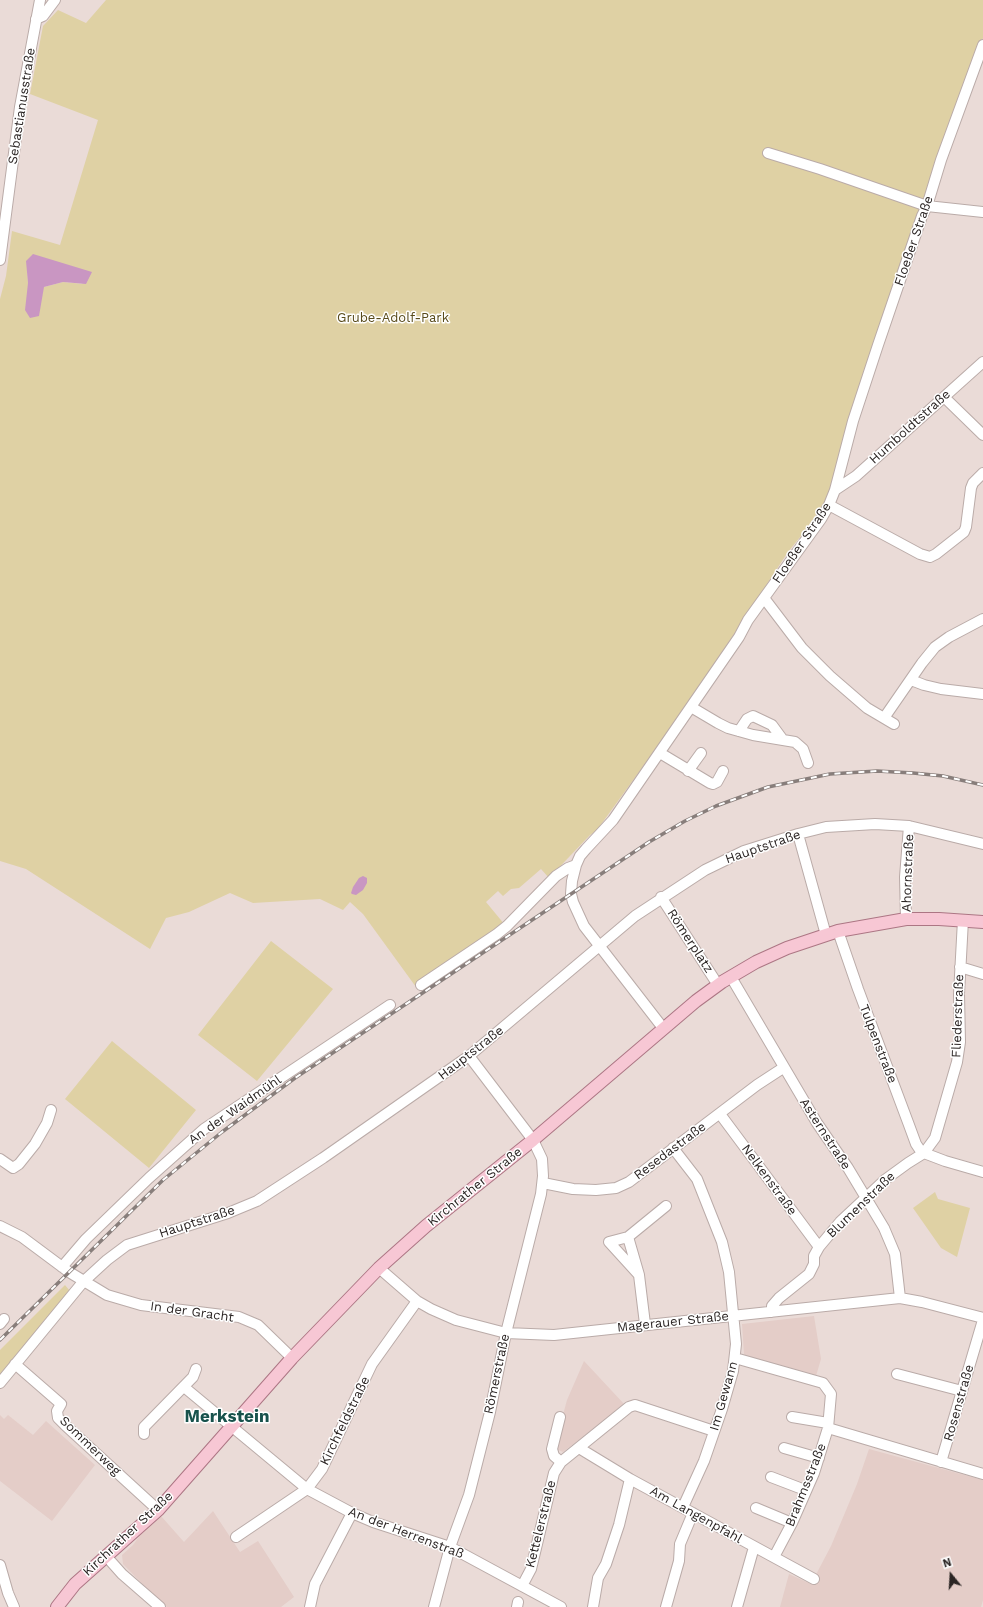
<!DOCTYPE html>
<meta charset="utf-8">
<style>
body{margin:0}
#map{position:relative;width:983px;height:1607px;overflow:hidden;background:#eadbd7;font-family:"Work Sans",sans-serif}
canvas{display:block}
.north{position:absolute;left:931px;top:1555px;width:40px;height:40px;-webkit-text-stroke:3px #fff;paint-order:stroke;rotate:342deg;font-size:11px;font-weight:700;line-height:16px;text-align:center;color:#2b2524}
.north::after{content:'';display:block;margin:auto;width:14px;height:18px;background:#2b2524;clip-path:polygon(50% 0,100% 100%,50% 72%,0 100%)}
</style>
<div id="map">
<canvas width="983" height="1607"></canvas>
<div class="north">N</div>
</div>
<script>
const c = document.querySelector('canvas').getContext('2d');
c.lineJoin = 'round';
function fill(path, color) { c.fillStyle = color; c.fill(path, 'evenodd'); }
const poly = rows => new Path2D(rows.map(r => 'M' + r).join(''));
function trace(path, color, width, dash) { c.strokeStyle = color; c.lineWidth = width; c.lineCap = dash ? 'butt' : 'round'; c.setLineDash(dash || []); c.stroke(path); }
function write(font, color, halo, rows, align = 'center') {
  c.font = font + ' "Work Sans",sans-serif'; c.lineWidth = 3; c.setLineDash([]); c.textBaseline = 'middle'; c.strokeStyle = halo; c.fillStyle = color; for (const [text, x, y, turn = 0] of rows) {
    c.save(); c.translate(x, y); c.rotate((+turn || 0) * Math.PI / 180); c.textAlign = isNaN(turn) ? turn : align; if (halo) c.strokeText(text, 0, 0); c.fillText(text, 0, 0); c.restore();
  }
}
const built = poly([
 [814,1316,821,1359,816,1376,746,1356,744,1354,742,1324],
 [584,1361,625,1405,563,1452,554,1448,567,1400],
 [0,1415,4,1419,8,1415,33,1435,46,1421,95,1465,52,1521,0,1481],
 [869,1449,983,1480,983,1600,981,1607,780,1607,789,1574,811,1584,831,1546,857,1484],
 [213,1511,240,1552,258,1541,294,1597,281,1607,167,1607,156,1598,123,1564,122,1555,133,1545,141,1534,161,1516,184,1542]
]);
const green = poly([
 [106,0,983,0,983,38,829,495,805,531,788,552,686,707,597,830,590,835,549,878,541,869,519,888,511,889,503,896,498,891,486,902,505,925,416,987,363,914,350,902,343,910,320,899,253,903,230,893,189,912,166,918,150,949,26,869,0,861,0,299,6,276,12,231,60,245,98,120,30,94,43,26,58,10,86,23],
 [27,261,84,284,63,282,44,287,28,283],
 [271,941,333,989,257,1081,198,1035],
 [112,1041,196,1110,149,1168,65,1099],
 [935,1192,938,1199,970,1208,957,1257,941,1248,913,1208],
 [65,1285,70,1291,0,1377,0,1350]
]);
const water = poly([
 [33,254,92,272,86,284,63,282,44,287,39,316,30,318,25,310,28,283,26,261],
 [363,876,367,878,367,883,363,890,356,895,352,894,351,893,353,887,359,878]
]);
const minor = poly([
 [36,19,43,16,55,0],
 [768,153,820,169,927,206,983,212],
 [0,260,20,107,40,0],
 [944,397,983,435],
 [835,490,856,476,983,362],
 [829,505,920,554,930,557,936,554,964,532,966,527,971,488,973,483,983,473],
 [764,598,802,648,830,676,867,708,894,724],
 [911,680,924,685,941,689,983,694],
 [691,707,718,723,728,728,753,735,795,742,803,749,808,763],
 [884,718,922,663,935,647,949,637,983,619],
 [739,731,747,719,753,716,772,725,783,740],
 [660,753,710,783,713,784,717,782,723,771],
 [688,771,701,753],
 [798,834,826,935],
 [661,897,718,985],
 [906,919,905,877,909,826],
 [838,931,858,989,909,1125,916,1144,920,1150,924,1153,935,1138,957,1062,960,1042,959,994,963,920],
 [960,967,983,974],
 [731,977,817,1123,848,1168,884,1228,895,1254,900,1298],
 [421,985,497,934,507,926,556,876,568,868,576,865],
 [663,1028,584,926,573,902,571,894,572,881,576,865,580,856,586,849,613,820,739,637,748,620,821,519,829,505,835,490,853,421,878,345,922,216,927,206,941,160,983,45],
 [720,1114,819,1247],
 [673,1148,697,1179,722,1242,729,1272,736,1344,733,1371,722,1409,704,1461,683,1507],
 [0,1159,13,1168,19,1164,35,1144,47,1123,51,1110],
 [543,1183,573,1189,596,1190,616,1188,629,1182,757,1085,783,1068],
 [0,1226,22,1237,69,1272,107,1295,141,1305,239,1317,258,1325,292,1358],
 [628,1237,666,1206],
 [62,1267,86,1239,149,1178,204,1129,390,1005],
 [379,1268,417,1301,431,1309,456,1320,506,1333,554,1335,900,1298,922,1302,983,1318],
 [639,1275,609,1242,628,1237,639,1275,645,1324],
 [772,1312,772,1306,779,1298,809,1274,814,1264,814,1256,819,1247,840,1222,886,1179,908,1163,924,1153,945,1161,983,1172],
 [0,1324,4,1319],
 [735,1358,823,1383,831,1394,828,1428,814,1473,792,1523,774,1557],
 [15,1364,61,1404,57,1411,58,1418,65,1425,158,1510],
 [897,1374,962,1391],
 [0,1383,83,1282,107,1260,127,1245,228,1213,257,1201,323,1158,469,1056,635,916,705,870,744,851,798,834,826,827,875,824,909,826,983,844],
 [184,1387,307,1489,352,1513,373,1522,450,1547,561,1607],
 [560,1417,552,1449,554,1456,561,1462],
 [792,1417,828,1423],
 [828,1428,983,1474],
 [144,1434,144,1427,193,1377,196,1369],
 [579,1448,630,1479,814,1579],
 [784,1448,819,1458],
 [941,1462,983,1320],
 [771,1477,805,1490],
 [756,1508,792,1523],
 [236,1537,307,1489,322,1469,372,1364,417,1301],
 [106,1556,122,1574,160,1607],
 [0,1565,8,1593,14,1607],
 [522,1586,531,1569,554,1473,561,1462,629,1407,635,1405,714,1431],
 [310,1607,315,1584,352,1513],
 [434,1607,450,1547,469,1495,490,1412,506,1333,541,1194,543,1176,542,1159,533,1140,469,1056],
 [517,1607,518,1602],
 [593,1607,598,1578,606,1564,619,1525,630,1479],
 [666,1607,679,1561,680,1544,693,1513],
 [737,1607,754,1547]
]);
const major = poly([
 [57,1607,75,1584,158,1510,292,1358,379,1268,426,1226,533,1140,696,1001,722,982,756,962,787,948,838,931,906,919,939,919,983,922]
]);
const rail = poly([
 [0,1340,163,1180,222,1132,295,1078,649,842,685,821,716,806,768,787,830,774,877,771,913,773,943,776,983,785]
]);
const streetNames = [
 ["Sebastianusstraße",22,106,-81],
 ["Floeßer Straße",914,241,-71],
 ["Humboldtstraße",910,427,-42],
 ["Floeßer Straße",802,543,-56],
 ["Hauptstraße",763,847,-19],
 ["Ahornstraße",908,873,-88],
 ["Römerplatz",690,941,57],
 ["Fliederstraße",958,1016,-88],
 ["Tulpenstraße",878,1044,69],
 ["Hauptstraße",471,1053,-38],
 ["An der Waidmühl",235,1110,-35],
 ["Asternstraße",825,1134,57],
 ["Resedastraße",670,1151,-37],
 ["Nelkenstraße",769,1180,54],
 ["Kirchrather Straße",475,1187,-39],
 ["Blumenstraße",861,1205,-44],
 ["Hauptstraße",197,1222,-18],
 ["In der Gracht",192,1312,8],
 ["Magerauer Straße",673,1322,-6],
 ["Römerstraße",497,1374,-78],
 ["Im Gewann",724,1396,-74],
 ["Rosenstraße",959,1403,-74],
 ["Kirchfeldstraße",345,1421,-64],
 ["Sommerweg",90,1446,44],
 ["Brahmsstraße",806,1485,-68],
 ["Am Langenpfahl",696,1515,29],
 ["Kettelerstraße",541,1524,-76],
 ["An der Herrenstraß",406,1533,21],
 ["Kirchrather Straße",128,1534,-43]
];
const parkNames = [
 ["Grube-Adolf-Park",393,318]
];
const districtNames = [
 ["Merkstein",227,1417]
];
fill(built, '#e4cdc8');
fill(green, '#dfd1a4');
fill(water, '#c996c2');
trace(minor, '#baaba8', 12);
trace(major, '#ac7684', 14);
trace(minor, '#fff', 10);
trace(major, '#f7c7d4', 12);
trace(rail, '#887e7b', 3.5);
trace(rail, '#fff', 2, [6]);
write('13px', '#2b2524', '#fff', streetNames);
write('13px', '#594b1b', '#fff', parkNames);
write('bold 17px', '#18524c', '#fff', districtNames);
</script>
